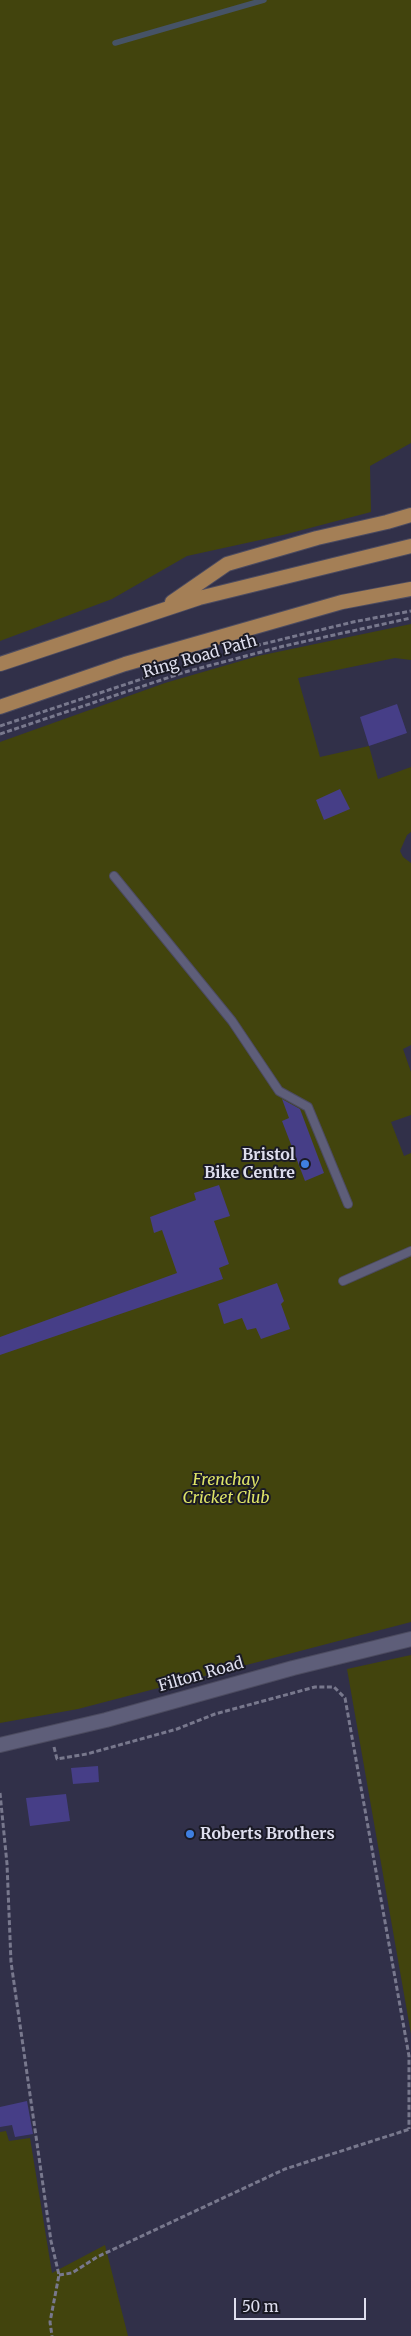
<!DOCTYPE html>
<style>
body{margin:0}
#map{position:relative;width:411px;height:2336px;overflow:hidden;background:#313049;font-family:Merriweather,serif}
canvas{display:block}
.scale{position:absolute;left:234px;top:2298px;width:132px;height:22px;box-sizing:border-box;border:2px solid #dedeee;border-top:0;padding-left:6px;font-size:15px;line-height:18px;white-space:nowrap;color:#dedeee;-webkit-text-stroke:4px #1a1a25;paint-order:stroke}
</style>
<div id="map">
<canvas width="411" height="2336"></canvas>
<div class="scale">50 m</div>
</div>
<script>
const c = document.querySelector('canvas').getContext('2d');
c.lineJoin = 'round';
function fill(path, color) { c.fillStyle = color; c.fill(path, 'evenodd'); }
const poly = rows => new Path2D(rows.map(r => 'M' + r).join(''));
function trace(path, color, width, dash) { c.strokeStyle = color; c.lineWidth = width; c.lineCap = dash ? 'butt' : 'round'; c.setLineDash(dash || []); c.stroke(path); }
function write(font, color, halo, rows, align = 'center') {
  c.font = font + ' Merriweather,serif'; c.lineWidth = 4; c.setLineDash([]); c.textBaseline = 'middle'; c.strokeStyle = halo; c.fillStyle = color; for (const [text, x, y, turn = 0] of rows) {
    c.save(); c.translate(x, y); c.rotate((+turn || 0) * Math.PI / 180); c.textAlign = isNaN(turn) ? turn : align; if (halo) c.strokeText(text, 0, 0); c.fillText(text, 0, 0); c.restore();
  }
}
const green = poly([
 [0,0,411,0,411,443,370,466,371,512,283,535,187,556,112,599,0,641],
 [411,624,411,660,395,658,298,678,320,757,369,746,378,779,411,767,411,832,407,835,400,851,403,857,411,863,411,1045,403,1049,411,1072,411,1115,391,1122,404,1156,411,1153,411,1622,78,1709,0,1723,0,742,165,683,258,656],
 [411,1655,411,2034,347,1669],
 [6,2131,9,2141,30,2138,52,2273,105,2245,128,2336,0,2336,0,2132]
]);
const stream = poly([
 [115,43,264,0]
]);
const building = poly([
 [397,704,407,733,369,746,360,717],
 [340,789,350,809,324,820,316,800],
 [282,1099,300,1109,324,1173,305,1181,282,1121,289,1118],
 [219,1185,230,1216,214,1221,229,1264,219,1268,223,1279,0,1355,0,1337,177,1273,162,1230,154,1233,150,1217,196,1200,194,1193],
 [277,1283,284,1301,281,1304,290,1329,261,1339,256,1328,247,1330,242,1318,224,1324,218,1304],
 [98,1766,99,1782,73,1784,71,1768],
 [66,1794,70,1821,30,1826,26,1798],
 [27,2101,33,2134,15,2137,12,2125,0,2127,0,2107]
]);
const path = poly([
 [234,651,353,622,411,611],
 [0,726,172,669],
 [0,734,185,672,284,646,411,618],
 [54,1747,57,1759,87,1754,177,1729,215,1714,315,1687,334,1687,345,1698,409,2056,409,2129],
 [0,1793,7,1864,11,1962,51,2241,59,2275,50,2322,52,2336],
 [59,2275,72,2273,97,2257,285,2169,410,2129]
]);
const service = poly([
 [114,876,232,1021,279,1091,308,1107,348,1204],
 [343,1281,411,1251]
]);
const minor = poly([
 [0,1745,106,1720,293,1668,411,1639]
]);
const primary = poly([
 [172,602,227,564,317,538,387,522,411,515],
 [0,664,199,598,411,546],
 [0,707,125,664,342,602,411,589]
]);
const markers = [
 [305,1164,5,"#3f7fe0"],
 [190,1834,5,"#3f7fe0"]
];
const streetNames = [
 ["Ring Road Path",200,657,-16],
 ["Filton Road",201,1675,-16]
];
const poiNames = [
 ["Bristol",295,1155],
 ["Bike Centre",295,1173],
 ["Roberts Brothers",200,1834,"left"]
];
const parkNames = [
 ["Frenchay",226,1480],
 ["Cricket Club",226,1498]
];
fill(green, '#42440d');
trace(stream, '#465366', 5.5);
fill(building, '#463e87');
trace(service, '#4c4b60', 10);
trace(minor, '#4c4b60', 16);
trace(primary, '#4c4b60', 16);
trace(path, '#78788d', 3, [5, 2.5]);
trace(service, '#5e5e79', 8);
trace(minor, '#5e5e79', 14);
trace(primary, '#a47f56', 14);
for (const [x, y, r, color] of markers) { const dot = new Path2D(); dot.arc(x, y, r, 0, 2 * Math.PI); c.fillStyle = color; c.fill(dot); trace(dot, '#1a1a25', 2); }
write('16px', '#dedeee', '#1a1a25', streetNames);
write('bold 16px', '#dedeee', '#1a1a25', poiNames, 'right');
write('italic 16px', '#dee467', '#1a1a25', parkNames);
</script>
